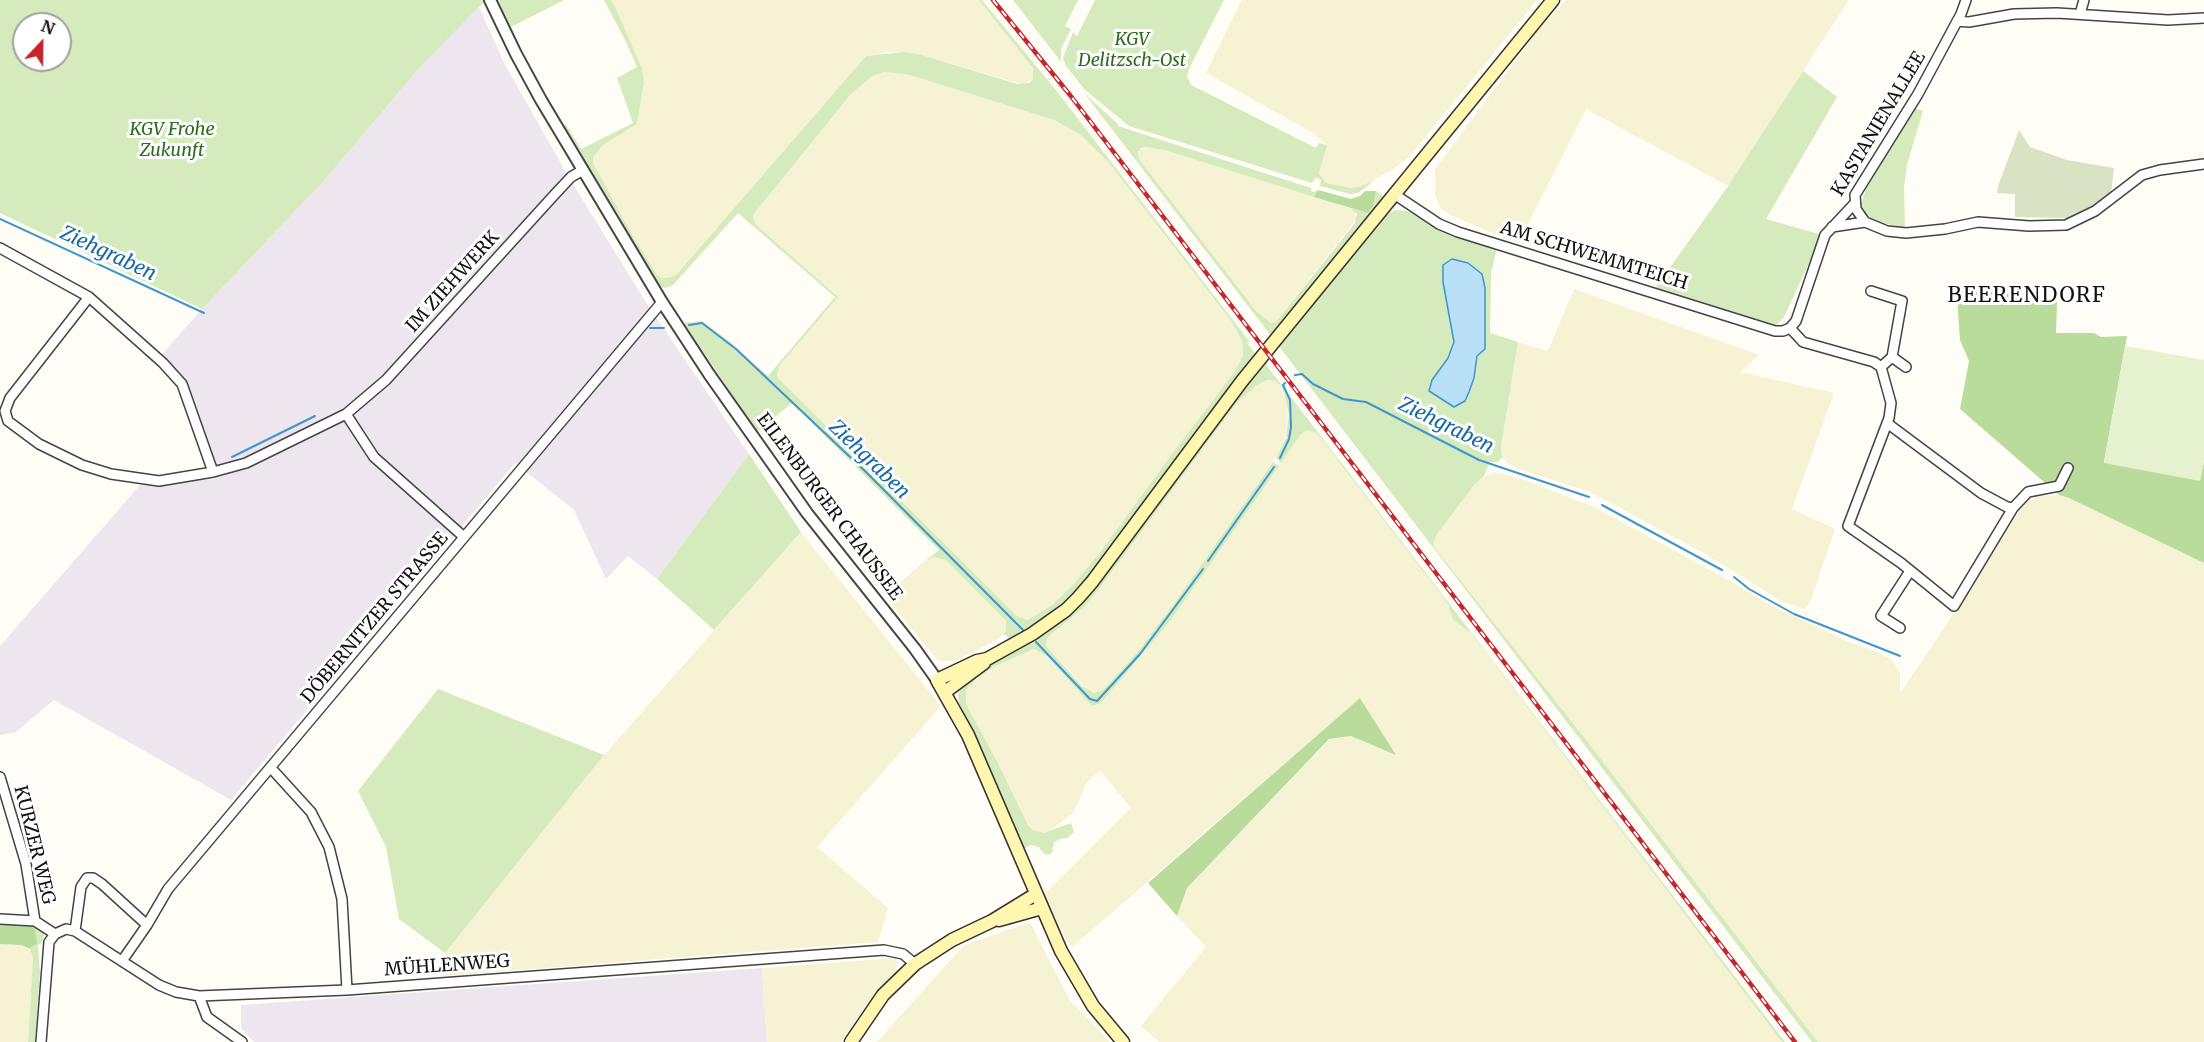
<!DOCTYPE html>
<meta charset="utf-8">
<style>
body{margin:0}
#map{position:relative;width:2204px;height:1042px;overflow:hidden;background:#fffdf5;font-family:Merriweather,serif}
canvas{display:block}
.north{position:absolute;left:12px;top:12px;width:60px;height:60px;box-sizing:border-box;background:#fff;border:2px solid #a0a0a0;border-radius:50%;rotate:22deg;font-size:16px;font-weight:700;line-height:24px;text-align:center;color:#111}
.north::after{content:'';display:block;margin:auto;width:21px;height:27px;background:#c4262e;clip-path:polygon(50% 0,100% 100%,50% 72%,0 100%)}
</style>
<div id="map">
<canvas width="2204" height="1042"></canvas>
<div class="north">N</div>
</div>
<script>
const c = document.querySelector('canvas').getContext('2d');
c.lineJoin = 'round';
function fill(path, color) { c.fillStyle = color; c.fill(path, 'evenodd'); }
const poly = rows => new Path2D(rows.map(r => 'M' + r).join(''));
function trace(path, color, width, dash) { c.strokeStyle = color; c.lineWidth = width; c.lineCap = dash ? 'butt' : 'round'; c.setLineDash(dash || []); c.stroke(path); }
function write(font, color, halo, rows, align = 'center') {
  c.font = font + ' Merriweather,serif'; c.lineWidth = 6; c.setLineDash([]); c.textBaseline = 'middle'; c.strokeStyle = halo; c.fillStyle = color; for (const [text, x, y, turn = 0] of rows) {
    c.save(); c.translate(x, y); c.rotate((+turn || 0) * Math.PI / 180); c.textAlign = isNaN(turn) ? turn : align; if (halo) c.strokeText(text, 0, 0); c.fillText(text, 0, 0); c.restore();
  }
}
const industrial = poly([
 [479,7,504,63,568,176,647,304,749,454,657,579,628,556,606,579,574,510,515,463,231,800,54,700,16,732,0,735,0,646,140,485,215,479,212,462,185,382,159,358,202,309,322,183,421,66],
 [762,968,767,1042,254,1042,241,1028,241,1005]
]);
const farmland = poly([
 [611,0,979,0,1029,61,1035,73,1033,79,1024,85,922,55,891,52,866,56,677,274,672,277,662,278,658,276,633,236,593,164,593,157,603,145,637,124,644,83,642,68],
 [1242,0,1537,0,1410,156,1391,171,1359,187,1350,188,1336,187,1324,182,1320,178,1319,174,1327,145,1313,133,1206,73],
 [1566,0,1849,0,1728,186,1586,109,1519,242,1504,238,1451,215,1440,208,1435,194,1435,169,1540,28],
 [884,72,910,75,1054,120,1081,135,1110,164,1232,322,1242,341,1243,356,1235,371,1172,454,1098,555,1072,586,1052,605,1028,620,1017,616,778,378,777,374,780,365,838,297,755,224,753,215,851,94,871,77],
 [1147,147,1168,151,1350,208,1354,211,1357,218,1276,322,1271,323,1256,311,1139,159,1138,150],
 [1574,289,1759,355,1740,372,1834,393,1792,509,1835,529,1811,600,1805,609,1783,602,1704,553,1588,491,1519,469,1507,463,1502,457,1501,447,1518,342,1548,351],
 [1267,380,1274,380,1278,382,1287,404,1288,425,1282,448,1174,604,1136,654,1103,690,1098,693,1089,691,1046,646,1047,638,1083,608,1095,594,1238,401,1246,392],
 [1307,430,1317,433,1448,604,1453,620,1471,633,1782,1042,1159,1042,1141,1026,1206,947,1177,916,1187,888,1330,739,1351,736,1395,754,1360,698,1071,948,1043,895,1131,808,1100,771,1087,782,1074,812,1050,831,1044,833,1033,830,1028,825,998,763,966,704,966,690,977,678,993,667,1034,649,1047,656,1091,705,1094,706,1101,703,1170,621,1301,434],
 [1495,473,1503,474,1528,481,1594,507,1730,581,1772,606,1849,642,1880,653,1893,661,1900,673,1900,693,1957,609,2014,518,2027,502,2039,496,2059,495,2069,498,2204,563,2204,1042,1818,1042,1587,741,1435,548,1433,544,1437,534,1475,484,1484,476],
 [801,532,941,706,817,847,888,908,878,942,441,976,445,953,604,755],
 [933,557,946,560,1006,621,1007,626,1006,631,999,639,955,661,940,661,935,657,889,601,890,592,892,589,925,561],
 [1030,922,1069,999,1110,1042,877,1042,963,946],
 [0,944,21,945,32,952,33,958,28,1042,0,1042],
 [896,958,897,971,864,1008,841,1042,767,1042,762,968]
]);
const green = poly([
 [0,0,486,0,421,66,322,183,202,309,0,213],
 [24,24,60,24,60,60,24,60],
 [498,0,564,0,511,27],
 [604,0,611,0,615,7,642,68,644,83,637,124,603,145,593,157,593,163,633,236,658,276,662,278,672,277,677,274,866,56,904,52,922,55,1017,84,1029,83,1033,79,1033,68,979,0,982,0,1055,89,1249,341,1247,343,1257,356,1106,556,1070,600,1044,622,1010,640,1006,635,1003,635,1006,631,1006,621,946,560,933,557,925,561,939,550,792,403,757,432,684,323,702,321,730,342,768,376,835,297,738,213,672,286,664,288,659,286,563,128,566,124,581,149,633,123,617,78,637,67,625,40],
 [884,72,910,75,1054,120,1081,135,1110,164,1232,322,1242,341,1243,356,1235,371,1172,454,1098,555,1072,586,1052,605,1028,620,1017,616,778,378,777,374,780,365,838,297,755,224,753,215,851,94,871,77],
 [1013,0,1078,0,1065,26,1071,29,1061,49,1061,62],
 [1095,0,1224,0,1189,69,1187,76,1191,85,1316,148,1319,143,1327,145,1319,174,1326,183,1350,188,1359,187,1376,179,1358,193,1350,194,1320,186,1321,180,1316,177,1312,183,1129,126,1085,90,1066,66,1063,58,1073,32,1077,36],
 [1803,71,1837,97,1766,219,1822,235,1784,317,1775,327,1654,290,1728,186],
 [1084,93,1118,124,1118,126,1311,188,1311,191,1314,192,1318,190,1314,197,1168,151,1147,147,1141,148,1138,151,1139,159,1256,311,1271,323,1276,322,1355,223,1357,214,1350,208,1368,213,1373,206,1376,191,1385,197,1272,337],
 [1914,108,1923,111,1907,165,1904,187,1905,228,1874,221,1866,214,1861,204,1866,189],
 [1395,210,1407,211,1439,228,1497,247,1491,274,1490,333,1518,342,1501,447,1502,457,1498,462,1490,462,1484,476,1475,484,1437,534,1433,544,1435,548,1587,741,1818,1042,1812,1042,1278,345,1358,246,1384,217],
 [1454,341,1477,356,1475,366,1432,380,1448,358],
 [1264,362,1785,1042,1782,1042,1471,633,1453,620,1448,604,1317,433,1307,430,1301,434,1281,463,1276,458,1286,438,1289,414,1284,393,1280,385,1274,380,1267,380,1256,386,1238,401,1095,594,1083,608,1047,638,1046,646,1082,686,1094,693,1103,690,1136,654,1174,604,1273,462,1279,466,1170,621,1101,703,1093,706,1091,705,1047,656,1034,649,993,667,977,678,966,690,966,704,998,763,1028,825,1033,830,1044,833,1071,823,1074,832,1067,838,1059,839,1054,843,1052,853,1048,855,1043,853,1039,847,1030,845,1023,849,960,706,958,698,960,688,983,668,1052,626],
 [749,454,801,532,714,630,657,579],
 [438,689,604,755,445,953,399,919,386,847,358,791],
 [26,924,31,924,43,930,44,934,42,943,38,945,40,972,35,1042,28,1042,33,958,30,949,36,943]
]);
const forest = poly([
 [1318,190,1351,199,1360,196,1365,191,1376,191,1373,206,1368,213,1314,197],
 [1956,284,2057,302,2056,333,2094,333,2101,337,2127,336,2104,462,2200,480,2204,461,2204,563,2069,498,2059,495,1960,409,1969,361,1960,340],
 [1360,698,1396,755,1351,736,1329,739,1187,888,1177,916,1148,883],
 [0,923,32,926,35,929,37,943,30,949,21,945,0,944]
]);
const cemetery = poly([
 [2019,130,2030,147,2067,160,2114,168,2111,194,2103,202,2081,214,2068,218,2015,217,2015,194,1997,193,1998,186]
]);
const pitch = poly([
 [2125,346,2204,360,2204,461,2200,481,2104,463]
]);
const water = poly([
 [1452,259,1468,263,1482,274,1485,288,1485,349,1477,356,1474,378,1469,392,1465,401,1454,407,1429,391,1432,380,1448,358,1454,342,1443,282,1443,265,1452,259]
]);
const stream = poly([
 [0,219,204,313],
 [689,325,702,323,736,349,868,474,1023,630],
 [650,328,664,328],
 [1295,375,1302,374,1313,384,1343,399,1366,402,1479,460,1589,497],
 [232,457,315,416],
 [1280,458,1289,439,1291,427,1290,400,1283,385,1285,383],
 [1602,505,1722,570],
 [1208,561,1274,467],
 [1734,577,1749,589,1794,614,1900,656],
 [1036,642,1090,699,1097,701,1140,654,1203,569]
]);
const minor = poly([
 [1966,0,1961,14,1918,94,1855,195,1856,209,1865,222,1887,231,1906,233,1945,229,1978,222,2029,226,2066,225,2095,211,2142,175,2160,170,2204,164],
 [2080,14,2084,0],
 [1957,21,1969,22,2014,14,2057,13,2168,20,2204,18],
 [1394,194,1439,224,1458,232,1775,331,1783,331,1790,328],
 [1832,227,1865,222],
 [0,248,89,297,163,363,182,384,213,472],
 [1871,291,1902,301,1892,357,1881,367],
 [89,297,10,398,5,411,8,421,39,444,82,465,111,474,159,481,213,472,246,463,346,414,386,380,556,193,571,177,583,170],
 [1790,328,1803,342,1874,362,1881,367,1891,403,1889,418,1848,526,1901,563,1954,606,2013,508,2028,492,2059,486,2068,468],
 [1790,328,1796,321,1825,235,1855,203],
 [1892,357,1906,367],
 [346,414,374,457,464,537],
 [1887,423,1981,493,2007,507,2013,508],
 [1900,628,1881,616,1910,571],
 [271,768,311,812,329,847,342,899,347,990],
 [0,777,26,864,35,921],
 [0,919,35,921,55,934],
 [75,931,81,887,87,878,93,878,102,884,147,925],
 [122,961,147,925,168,889,662,302],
 [199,996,207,1017,242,1042],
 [41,1042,49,942,55,934,66,929,75,931,159,985,176,992,199,996,347,990,884,950,903,954,915,964]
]);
const tertiary = poly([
 [490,0,516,54,541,100,662,302,709,374,807,513,915,649,937,680]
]);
const secondary = poly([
 [945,692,984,663],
 [999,920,1042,908],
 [851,1042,883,995,915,964,952,940,992,921,1036,894],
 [1123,1042,1093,1006,1061,951,968,735,937,680,977,661,987,659,1032,634,1066,610,1078,598,1092,582,1242,381,1553,0]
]);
const rail = poly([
 [993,0,1070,95,1795,1042]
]);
const parkNames = [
 ["KGV",1132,40],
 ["Delitzsch-Ost",1132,61],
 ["KGV Frohe",172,130],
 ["Zukunft",172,151]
];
const streetNames = [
 ["KASTANIENALLEE",1879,124,-59],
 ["AM SCHWEMMTEICH",1594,256,17],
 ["IM ZIEHWERK",453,282,-48],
 ["EILENBURGER CHAUSSEE",829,507,53],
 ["DÖBERNITZER STRASSE",375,618,-50],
 ["KURZER WEG",34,845,76],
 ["MÜHLENWEG",447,966,-4]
];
const waterNames = [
 ["Ziehgraben",108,254,25],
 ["Ziehgraben",1446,426,26],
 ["Ziehgraben",869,460,44]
];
const quarterNames = [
 ["BEERENDORF",2027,296]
];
fill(industrial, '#eee6ef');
fill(farmland, '#f6f3d4');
fill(green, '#d5ebbd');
fill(forest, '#b9dc9c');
fill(cemetery, '#d9e3c4');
fill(pitch, '#e6f2cf');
fill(water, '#b9e0f7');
trace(water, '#3f96cf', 1.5);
trace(stream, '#3f96cf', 2);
trace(minor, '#444', 12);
trace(tertiary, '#444', 14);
trace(secondary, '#333', 15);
trace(minor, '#fff', 9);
trace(tertiary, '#fff', 10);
trace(secondary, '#fff6b0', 12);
trace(rail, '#c4262e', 4.5);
trace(rail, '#fff', 2, [7]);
write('italic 18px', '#2f6b1f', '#fff', parkNames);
write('18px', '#111', '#fff', streetNames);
write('italic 20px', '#1768a6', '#fff', waterNames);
c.letterSpacing = '1.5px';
write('21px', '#111', '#fff', quarterNames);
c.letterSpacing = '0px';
</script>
